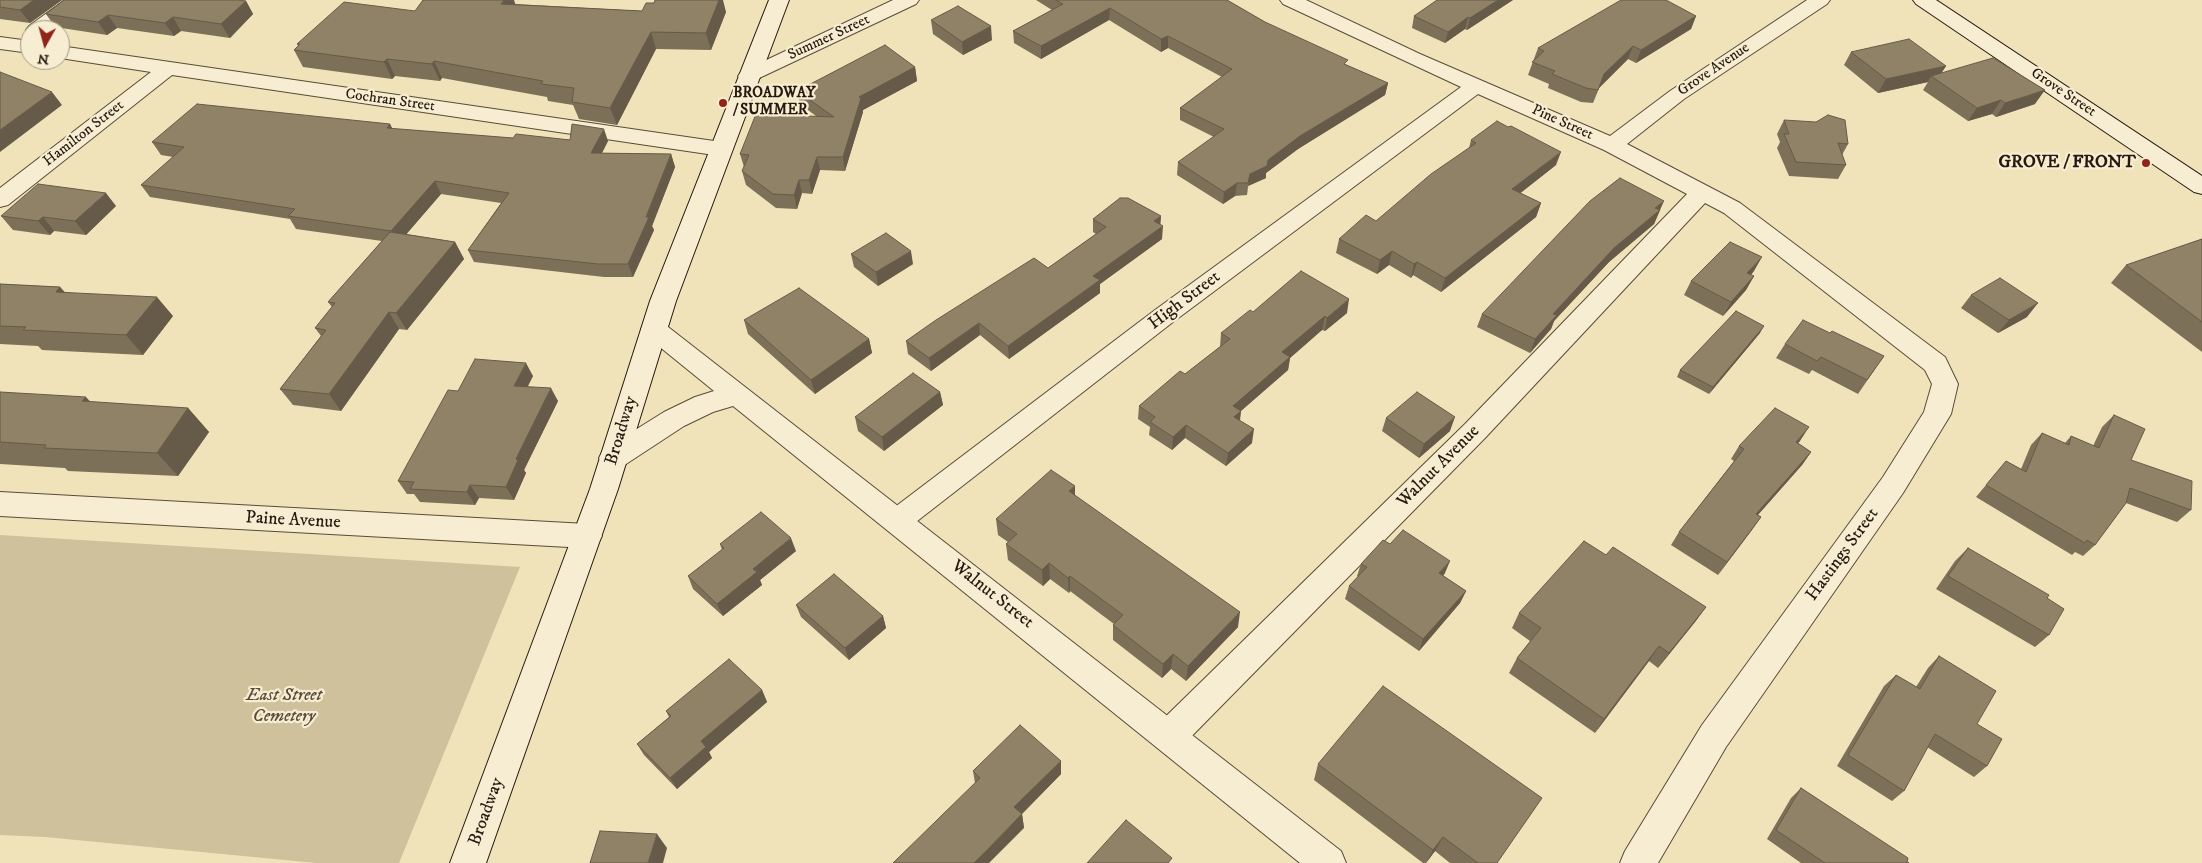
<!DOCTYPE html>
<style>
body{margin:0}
#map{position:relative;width:2202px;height:863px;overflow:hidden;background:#f1e3b9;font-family:"IM FELL DW Pica",serif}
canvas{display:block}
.north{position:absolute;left:20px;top:20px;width:50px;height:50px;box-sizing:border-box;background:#f6edd2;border:1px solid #a39884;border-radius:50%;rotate:187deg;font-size:14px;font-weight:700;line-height:20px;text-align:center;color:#26190e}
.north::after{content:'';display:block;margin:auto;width:18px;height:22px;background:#8f2418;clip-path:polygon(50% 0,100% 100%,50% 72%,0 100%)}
</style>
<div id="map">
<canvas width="2202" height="863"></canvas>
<div class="north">N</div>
</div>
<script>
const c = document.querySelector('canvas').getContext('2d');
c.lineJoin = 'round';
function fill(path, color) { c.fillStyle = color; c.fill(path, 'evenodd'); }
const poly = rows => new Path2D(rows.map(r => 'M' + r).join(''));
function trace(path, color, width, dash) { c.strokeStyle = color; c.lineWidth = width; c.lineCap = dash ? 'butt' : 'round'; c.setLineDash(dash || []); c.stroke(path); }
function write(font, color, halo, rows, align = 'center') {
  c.font = font + ' "IM FELL DW Pica",serif'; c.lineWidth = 4.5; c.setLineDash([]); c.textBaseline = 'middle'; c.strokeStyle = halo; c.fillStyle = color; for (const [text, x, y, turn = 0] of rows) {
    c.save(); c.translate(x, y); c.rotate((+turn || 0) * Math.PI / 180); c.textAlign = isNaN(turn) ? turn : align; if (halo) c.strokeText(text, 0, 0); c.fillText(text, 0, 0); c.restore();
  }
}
const green = poly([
 [0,535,520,567,399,863,316,863,45,837,0,835]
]);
const minor = poly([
 [65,0,88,0,49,30,30,30,29,34,26,30,29,26,65,0],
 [893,0,919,0,916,4,755,80,748,82,741,80,738,76,741,72,893,0],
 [1280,0,1306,0,1420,54,1610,136,1670,91,1807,0,1830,0,1827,4,1684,99,1627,144,1740,203,1945,357,1958,384,1951,414,1903,493,1726,747,1658,863,1620,863,1625,851,1702,725,1883,477,1924,412,1932,384,1925,370,1724,213,1705,203,1485,438,1181,747,1169,751,1157,747,1152,736,1157,725,1465,424,1687,194,1604,150,1478,94,1173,322,907,529,897,533,887,529,882,521,887,513,1155,310,1461,87,1283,4,1280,0],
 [0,37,30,41,30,53,0,49,0,37],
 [60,46,721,142,729,144,732,149,729,154,721,156,172,75,8,205,0,207,0,188,151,72,60,58,60,46],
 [0,492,587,524,597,527,602,536,597,545,587,548,0,516,0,492]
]);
const tertiary = poly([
 [654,320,663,323,1341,851,1346,863,1300,863,733,406,713,412,684,426,623,466,613,469,603,466,599,458,603,450,664,412,695,397,714,391,645,335,641,329,645,323,654,320]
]);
const secondary = poly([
 [769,0,789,0,676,301,618,489,486,863,450,863,590,489,650,301,769,0],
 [1913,0,1936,0,2202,176,2202,194,2194,192,1916,4,1913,0]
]);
const wall = poly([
 [0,0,62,0,30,23,0,19],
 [1036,0,1227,0,1265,22,1347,65,1388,83,1385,95,1298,149,1266,173,1266,178,1248,186,1247,195,1235,196,1223,204,1177,175,1178,162,1214,137,1180,120,1180,108,1222,77,1168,48,1161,52,1109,20,1041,59,1014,43,1013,31,1052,10],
 [1513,0,1467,30,1465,29,1445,43,1412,28,1414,16],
 [246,1,253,14,230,38,181,31,174,36,117,28,107,35,55,27,46,14],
 [515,4,642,11,726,12,711,50,656,49,617,125,579,119,573,105,548,101,547,97,442,78,440,81,395,76,392,79,303,67,294,50,298,46,297,44,415,11],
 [1696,16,1691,29,1636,63,1628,59,1599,88,1593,103,1581,102,1548,88,1549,84,1528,75,1538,48],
 [931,20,992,40,963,55,933,34],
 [1851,52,1946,66,1941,73,2035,104,1996,117,1992,114,1968,121,1923,90,1928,82,1878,93,1844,65],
 [915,67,917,81,863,110,863,112,845,171,820,170,812,194,802,193,797,209,776,208,746,185,742,171,744,167,740,154,816,116,800,104,797,91],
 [1784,120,1848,144,1842,155,1846,165,1838,179,1789,176,1777,148,1780,142,1777,134],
 [390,124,392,129,513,138,608,141,602,153,671,154,675,167,652,226,654,230,633,277,604,277,474,262,468,250,501,203,441,194,406,234,455,242,464,259,407,330,399,329,341,411,293,405,280,389,321,336,315,328,332,307,328,302,382,241,296,229,290,219,150,197,141,185,173,157,161,155,152,142],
 [1471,140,1556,165,1520,193,1541,203,1536,217,1441,292,1413,275,1411,278,1389,265,1377,274,1336,253,1339,239,1376,221,1469,148],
 [116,206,86,235,54,231,50,235,13,230,1,216],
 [1660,210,1654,224,1609,262,1554,321,1551,329,1530,353,1477,327,1482,314],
 [1161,216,1160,225,1162,239,1100,284,1100,293,1009,359,980,335,931,371,908,354,906,341,1048,268,1096,234,1093,232,1093,219],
 [2202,239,2202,352,2111,283,2126,265],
 [851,254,913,264,878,286,854,267],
 [1754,271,1751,275,1754,276,1746,290,1723,316,1684,295,1691,281],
 [0,284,60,287,65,293,173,316,143,355,42,350,38,346,0,344],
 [1971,295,2027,317,1998,333,1961,308],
 [1253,312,1347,313,1325,331,1322,330,1290,358,1288,370,1241,411,1240,421,1252,443,1226,466,1185,438,1172,450,1149,435,1150,427,1138,419,1139,406,1185,374,1220,347,1221,333],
 [744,320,869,339,872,353,815,394,748,334],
 [1760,333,1709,394,1677,377,1680,370],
 [1830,333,1884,356,1858,394,1812,370,1809,374,1776,358,1785,344],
 [533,376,528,386,558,401,524,470,526,473,514,500,479,498,475,505,420,502,414,494,407,494,398,481,458,391],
 [0,392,90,402,188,408,209,432,178,476,68,471,65,468,0,464],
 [940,392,943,405,884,451,858,431,855,417],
 [2114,415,2131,460,2191,510,2177,522,2126,503,2095,545,2083,556,2075,552,2072,555,1976,497,2006,461,2021,469,2031,445,2042,433,2065,443,2071,436,2093,446,2102,427],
 [1386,418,1450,431,1419,458,1382,431],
 [1800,441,1798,443,1811,452,1802,465,1758,515,1761,517,1718,575,1671,545,1679,532,1734,461,1731,459,1739,446],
 [1075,496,1238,627,1186,681,1171,669,1162,678,1113,640,1113,625,1114,624,1070,591,1069,593,1050,579,1043,586,1008,560,1006,544,1008,542,998,535,996,519],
 [720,544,796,551,760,580,762,585,723,616,693,589,688,576,722,550],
 [1390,544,1445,573,1443,576,1466,591,1460,603,1419,651,1345,599,1349,586,1358,577,1357,576,1361,564],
 [1968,548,2047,598,2049,635,2035,647,1936,589,1955,561],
 [1606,555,1706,607,1695,622,1658,668,1649,661,1595,733,1509,673,1517,658,1530,641,1512,628,1519,613],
 [796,605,883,616,886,628,849,660,801,617],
 [1939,656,1977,724,1987,766,1974,777,1927,747,1904,791,1892,801,1837,766,1884,686,1896,675,1916,687,1928,668],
 [762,690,767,702,709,752,712,758,677,789,644,755,637,744,669,717,666,711],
 [1061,761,1061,774,1022,814,1024,828,975,783,973,771],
 [1318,764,1498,863,1450,863,1435,851,1426,863,1423,863,1314,780],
 [1801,788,1907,862,1909,863,1801,863,1767,839,1791,798]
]);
const shadedWall = poly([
 [34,0,62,0,30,23,20,10],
 [504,0,514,0,517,9,501,4],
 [719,0,723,0,726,12,711,50,706,33],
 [1498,0,1513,0,1467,30,1470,18],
 [246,1,253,14,230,38,221,24],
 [1110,8,1109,20,1041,59,1041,46],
 [108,15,117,28,107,35,98,22],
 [1696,16,1691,29,1636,63,1641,50],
 [173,17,181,31,174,36,165,23],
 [1468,17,1465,29,1445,43,1448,32],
 [991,26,992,40,963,55,962,42],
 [651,32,656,49,617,125,610,108],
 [1168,36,1168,48,1161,52,1161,39],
 [1633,46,1628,59,1599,88,1593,103,1604,74],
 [387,59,395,76,392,79,384,62],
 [434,61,442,78,440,81,432,64],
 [1946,66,1937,80,1931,76,1928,82,1878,93,1886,79],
 [915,67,917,81,863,110,863,112,845,171,843,157,859,97],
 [1388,83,1385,95,1298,149,1266,173,1266,178,1248,186,1247,195,1250,174,1300,136],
 [2045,90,2035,104,1996,117,2005,103],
 [52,92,62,105,0,152,0,130],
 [2001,100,1992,114,1968,121,1977,108],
 [390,124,397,137,387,128],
 [604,129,608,141,595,166,591,153],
 [1561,152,1556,165,1508,203,1512,189],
 [671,154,675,167,652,226,654,230,633,277,628,264],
 [817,157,820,170,812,194,809,180],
 [799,180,802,193,797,209,794,195],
 [435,181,441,194,398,244,391,231],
 [1237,183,1235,196,1223,204,1224,192],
 [106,193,116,206,86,235,75,221],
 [1664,201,1654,224,1609,262,1554,321,1551,329,1530,353,1535,339,1553,314,1614,248,1655,208],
 [1541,203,1536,217,1441,292,1445,278],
 [1161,216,1160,228,1163,226,1162,239,1100,284,1100,293,1009,359,1008,346,1093,276],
 [43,217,54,231,50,235,38,221],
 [455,242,464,259,407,330,396,313],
 [911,251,913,264,878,286,876,272],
 [1392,251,1389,265,1377,274,1380,260],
 [1762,257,1754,271,1739,287,1747,273],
 [1417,262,1413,275,1411,278,1414,264],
 [1754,276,1746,290,1723,316,1731,302],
 [60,287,78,306,56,292],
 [157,297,173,316,143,355,126,335],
 [1349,299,1347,313,1325,331,1327,318],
 [2038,303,2027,317,1998,333,2009,320],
 [389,312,399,329,341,411,329,394],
 [1325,316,1322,330,1290,358,1288,370,1235,416,1241,411,1239,424,1233,430,1233,406,1282,352],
 [979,323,980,335,931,371,929,358],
 [1764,326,1760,333,1709,394,1713,387],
 [869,339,872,353,815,394,811,380],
 [526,363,533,376,521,399,514,386],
 [551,388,558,401,524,470,526,473,514,500,506,487,516,459],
 [940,392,943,405,884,451,882,437],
 [86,397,108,421,82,401],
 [188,408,209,432,178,476,157,453],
 [1455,417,1450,431,1419,458,1424,444],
 [1186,425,1185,438,1172,450,1173,437],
 [1809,427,1800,441,1787,455,1796,442],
 [1254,429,1252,443,1226,466,1228,453],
 [1811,452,1802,465,1747,527,1756,514],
 [470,485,479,498,475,505,467,492],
 [1075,486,1075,502,1069,491],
 [1761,517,1752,530,1718,575,1727,562],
 [791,538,796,551,760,580,762,585,723,616,717,604,753,569],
 [1450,561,1445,573,1435,586,1439,573],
 [1049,563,1050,579,1043,586,1042,570],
 [1070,576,1070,591,1069,593,1068,578],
 [1466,591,1460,603,1419,651,1423,639],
 [1706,607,1695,622,1658,668,1669,653],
 [1240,612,1238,627,1186,681,1188,666],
 [883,616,886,628,849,660,845,648],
 [1659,646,1649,661,1595,733,1604,719],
 [1173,654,1171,669,1162,678,1163,664],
 [762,690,767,702,709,752,712,758,677,789,670,778,701,741],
 [1061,761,1061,774,1016,820,1014,807],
 [1022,814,1024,828,989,863,974,863],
 [657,834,667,848,663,863,648,863],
 [1443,837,1435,851,1426,863,1433,850]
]);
const building = poly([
 [0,0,34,0,20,10,0,7,0,0],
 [64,0,238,0,246,1,221,24,173,17,165,23,108,15,98,22,46,14,64,0],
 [423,0,504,0,501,4,642,11,646,3,654,3,655,0,719,0,706,33,651,32,610,108,572,102,574,88,541,84,543,81,434,61,432,64,387,59,384,62,294,50,300,44,297,44,344,2,415,11,423,0],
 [1056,0,1227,0,1265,22,1348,60,1344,64,1388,83,1300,136,1268,160,1267,166,1250,174,1248,183,1237,183,1224,192,1178,162,1224,129,1180,108,1232,69,1168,36,1161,39,1110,8,1041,46,1013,31,1063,4,1056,0],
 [1437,0,1498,0,1470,18,1468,17,1448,32,1414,16,1437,0],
 [1621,0,1666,0,1696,16,1641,50,1633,46,1604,74,1598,90,1586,88,1552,74,1555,71,1532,62,1544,51,1538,48,1621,0],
 [958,6,991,26,962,42,931,20,958,6],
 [1909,39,1946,66,1886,79,1851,52,1909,39],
 [885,45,915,67,859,97,861,98,843,157,817,157,809,180,799,180,794,195,773,194,742,171,749,155,740,154,756,114,834,117,797,91,885,45],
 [1993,58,2045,90,2005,103,2001,100,1977,108,1931,76,1993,58],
 [0,72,52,92,0,130,0,72],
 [197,104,390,124,387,128,513,138,516,134,570,140,572,124,604,129,591,153,671,154,646,217,649,217,628,264,598,264,468,250,509,193,435,181,391,231,288,216,295,209,141,185,184,147,152,142,197,104],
 [1828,115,1845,120,1848,144,1838,143,1846,165,1796,162,1784,134,1789,134,1784,120,1816,122,1828,115],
 [1497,121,1508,127,1511,126,1561,152,1512,189,1541,203,1445,278,1417,262,1414,264,1392,251,1380,260,1339,239,1366,215,1376,221,1431,174,1476,143,1471,140,1497,121],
 [1620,178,1664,201,1655,208,1660,210,1614,248,1553,314,1557,315,1535,339,1482,314,1590,201,1620,178],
 [38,184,106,193,75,221,43,217,38,221,1,216,38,184],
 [1120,198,1128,198,1161,216,1154,221,1163,226,1093,276,1100,280,1008,346,979,323,929,358,906,341,936,320,1034,258,1048,268,1106,227,1093,219,1120,198],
 [390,232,455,242,396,313,389,312,329,394,280,389,326,330,315,328,335,303,328,302,390,232],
 [886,233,911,251,876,272,851,254,886,233],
 [2202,239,2202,322,2126,265,2202,239],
 [1730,242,1762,257,1747,273,1754,276,1731,302,1691,281,1730,242],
 [1301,271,1349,299,1327,318,1325,316,1282,352,1290,357,1233,406,1241,411,1234,417,1254,429,1228,453,1186,425,1173,437,1150,422,1155,417,1139,406,1180,371,1185,374,1230,339,1221,333,1250,310,1253,312,1301,271],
 [2000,278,2038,303,2009,320,1971,295,2000,278],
 [0,284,60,287,56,292,157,297,126,335,23,330,26,327,0,326,0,284],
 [799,288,869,339,811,380,744,320,799,288],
 [1736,311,1764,326,1713,387,1680,370,1736,311],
 [1803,320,1830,333,1832,331,1884,356,1867,380,1821,357,1817,361,1785,344,1803,320],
 [475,359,526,363,514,386,551,388,516,459,518,460,506,487,470,485,467,492,410,489,414,482,398,481,448,390,458,391,475,359],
 [913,373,940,392,882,437,855,417,913,373],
 [0,392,86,397,82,401,188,408,157,453,44,448,46,445,0,442,0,392],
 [1417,392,1455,417,1424,444,1386,418,1417,392],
 [1775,408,1809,427,1796,442,1811,452,1756,514,1761,517,1727,562,1679,532,1744,449,1739,446,1775,408],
 [2114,415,2145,429,2131,460,2192,481,2191,510,2130,488,2126,503,2095,545,2087,540,2085,543,1986,485,2006,461,2026,472,2042,433,2069,445,2071,436,2099,448,2114,415],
 [1051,470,1075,486,1069,491,1240,612,1188,666,1173,654,1163,664,1113,625,1123,615,1070,576,1068,578,1049,563,1042,570,1006,544,1017,534,996,519,1051,470],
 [761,512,791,538,753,569,757,572,717,604,688,576,724,548,720,544,761,512],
 [1403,530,1450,561,1439,573,1466,591,1423,639,1349,586,1367,567,1361,564,1383,540,1390,544,1403,530],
 [1584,541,1606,555,1613,547,1706,607,1669,653,1659,646,1604,719,1517,658,1541,628,1519,613,1584,541],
 [1968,548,2049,595,2047,598,2064,609,2049,635,1948,576,1968,548],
 [834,574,883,616,845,648,796,605,834,574],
 [1939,656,1996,691,1977,724,2002,739,1987,766,1935,734,1904,791,1848,755,1896,675,1920,689,1939,656],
 [729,659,762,690,701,741,706,747,670,778,637,744,671,716,666,711,729,659],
 [1383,686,1542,798,1497,863,1478,863,1443,837,1433,850,1318,764,1383,686],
 [1020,725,1061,761,1014,807,1022,814,974,863,893,863,980,778,973,771,1020,725],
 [1801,788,1908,858,1907,862,1909,863,1825,863,1776,830,1801,788],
 [1126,820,1172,858,1168,863,1087,863,1126,820],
 [600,831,657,834,648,863,590,863,600,831]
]);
const markers = [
 [723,103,5,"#8f2418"],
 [2146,163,5,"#8f2418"]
];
const farStreetnames = [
 ["Summer Street",829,38,-25],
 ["Grove Avenue",1714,70,-34],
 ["Grove Street",2063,93,34],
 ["Cochran Street",390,101,8],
 ["Pine Street",1562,123,24],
 ["Hamilton Street",84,134,-38]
];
const farPoinames = [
 ["BROADWAY",733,94],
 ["/ SUMMER",733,111]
];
const poiNames = [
 ["GROVE / FRONT",2136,163]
];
const streetNames = [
 ["High Street",1185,301,-37],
 ["Broadway",622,431,-73],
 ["Walnut Avenue",1439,467,-45],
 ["Paine Avenue",293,521,3],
 ["Hastings Street",1843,555,-54],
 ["Walnut Street",992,595,38],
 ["Broadway",487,812,-70]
];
const parkNames = [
 ["East Street",284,696],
 ["Cemetery",284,717]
];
fill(green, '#cec19c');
trace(minor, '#594c39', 2);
trace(tertiary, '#594c39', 2);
trace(secondary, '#26190e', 2);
fill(minor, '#f6edd2');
fill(tertiary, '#f6edd2');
fill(secondary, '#f6edd2');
fill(wall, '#7c7059');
fill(shadedWall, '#655b48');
fill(building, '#908267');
trace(building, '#655b48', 1);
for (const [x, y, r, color] of markers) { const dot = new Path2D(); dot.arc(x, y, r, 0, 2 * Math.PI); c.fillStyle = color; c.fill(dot); trace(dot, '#f6edd2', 2); }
write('15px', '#26190e', '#f6edd2', farStreetnames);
write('bold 15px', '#26190e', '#f6edd2', farPoinames, 'left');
write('bold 18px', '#26190e', '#f6edd2', poiNames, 'right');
write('18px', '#26190e', '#f6edd2', streetNames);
write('italic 18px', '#584b39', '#f6edd2', parkNames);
</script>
